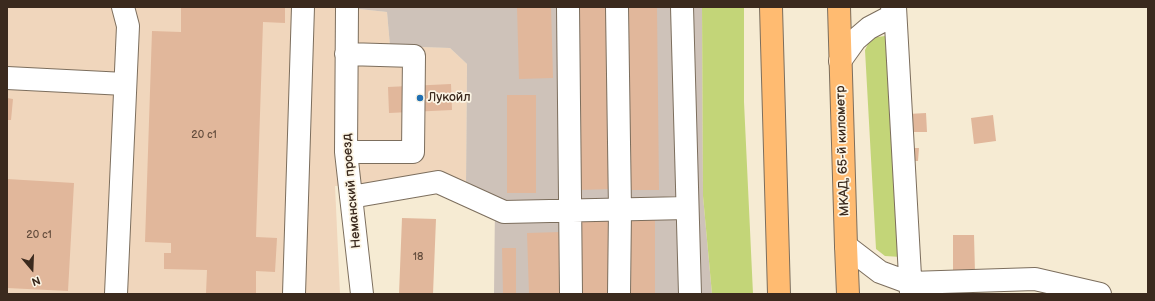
<!DOCTYPE html>
<meta charset="utf-8">
<style>
body{margin:0}
#map{position:relative;width:1155px;height:301px;overflow:hidden;background:#f6ebd3;font-family:"Balsamiq Sans",sans-serif}
canvas{display:block}
.frame{position:absolute;inset:0;border:8px solid #3b2a1e;pointer-events:none}
.north{position:absolute;left:12px;top:249px;width:40px;height:40px;-webkit-text-stroke:3px #fcf5e5;paint-order:stroke;rotate:161deg;font-size:11px;font-weight:700;line-height:16px;text-align:center;color:#3b2a1e}
.north::after{content:'';display:block;margin:auto;width:14px;height:18px;background:#3b2a1e;clip-path:polygon(50% 0,100% 100%,50% 72%,0 100%)}
</style>
<div id="map">
<canvas width="1155" height="301"></canvas>
<div class="frame"></div>
<div class="north">N</div>
</div>
<script>
const c = document.querySelector('canvas').getContext('2d');
c.lineJoin = 'round';
function fill(path, color) { c.fillStyle = color; c.fill(path, 'evenodd'); }
const poly = rows => new Path2D(rows.map(r => 'M' + r).join(''));
function trace(path, color, width, dash) { c.strokeStyle = color; c.lineWidth = width; c.lineCap = dash ? 'butt' : 'round'; c.setLineDash(dash || []); c.stroke(path); }
function write(font, color, halo, rows, align = 'center') {
  c.font = font + ' "Balsamiq Sans",sans-serif'; c.lineWidth = 3.5; c.setLineDash([]); c.textBaseline = 'middle'; c.strokeStyle = halo; c.fillStyle = color; for (const [text, x, y, turn = 0] of rows) {
    c.save(); c.translate(x, y); c.rotate((+turn || 0) * Math.PI / 180); c.textAlign = isNaN(turn) ? turn : align; if (halo) c.strokeText(text, 0, 0); c.fillText(text, 0, 0); c.restore();
  }
}
const built = poly([
 [7,7,340,7,387,12,390,46,450,48,467,64,466,185,335,186,340,294,7,294]
]);
const industrial = poly([
 [340,7,702,7,703,196,712,294,494,294,495,205,466,185,467,64,450,48,390,46,387,12]
]);
const green = poly([
 [702,7,744,7,744,102,753,294,712,294,703,196],
 [885,36,901,257,885,256,876,249,865,50,871,38]
]);
const building = poly([
 [181,7,285,7,285,23,263,22,256,237,277,238,275,272,256,271,256,294,206,294,207,270,164,269,164,253,171,253,171,243,145,242,152,31,181,32],
 [517,7,551,7,553,78,519,79],
 [575,7,610,7,613,189,578,190],
 [624,7,657,7,659,190,627,190],
 [451,84,452,110,389,113,388,87],
 [507,95,536,95,536,193,507,193],
 [7,98,13,99,11,120,7,120],
 [926,113,927,132,909,132,908,114],
 [993,115,996,141,974,144,971,118],
 [910,148,919,148,918,161,910,161],
 [7,179,74,183,68,291,7,288],
 [655,214,655,294,625,294,624,215],
 [402,218,436,219,433,294,399,294],
 [609,221,610,294,578,294,577,222],
 [561,232,562,294,529,294,527,233],
 [953,235,974,235,975,273,953,273],
 [502,248,516,248,516,294,503,294]
]);
const minor = poly([
 [347,7,346,152,362,294],
 [568,7,571,294],
 [617,7,620,210,619,294],
 [682,7,690,294],
 [895,7,911,294],
 [840,61,855,40,869,28,890,17,895,8,892,7],
 [7,78,125,84],
 [346,152,413,152,414,56,346,54],
 [351,197,438,182,504,212,687,208],
 [846,246,880,272,910,283,1035,279,1100,294],
 [116,294,128,26,123,7],
 [294,294,303,7]
]);
const highway = poly([
 [771,7,779,294],
 [839,7,846,246,848,294]
]);
const markers = [
 [420,98,4,"#1f6fb2"]
];
const numberNames = [
 ["20 с1",204,135],
 ["20 с1",39,235],
 ["18",418,257]
];
const poiNames = [
 ["Лукойл",428,98]
];
const streetNames = [
 ["МКАД, 65-й километр",843,151,-92],
 ["Неманский проезд",352,191,-95]
];
fill(built, '#f0d6bc');
fill(industrial, '#cec2b9');
fill(green, '#c3d578');
fill(building, '#e1b79b');
trace(minor, '#7c6e5d', 24);
trace(highway, '#7c6e5d', 24);
trace(minor, '#fff', 22);
trace(highway, '#ffbb71', 22);
for (const [x, y, r, color] of markers) { const dot = new Path2D(); dot.arc(x, y, r, 0, 2 * Math.PI); c.fillStyle = color; c.fill(dot); trace(dot, '#fcf5e5', 1.5); }
write('11px', '#644d3d', null, numberNames);
write('13px', '#3b2a1e', '#fcf5e5', poiNames, 'left');
write('13px', '#3b2a1e', '#fcf5e5', streetNames);
</script>
